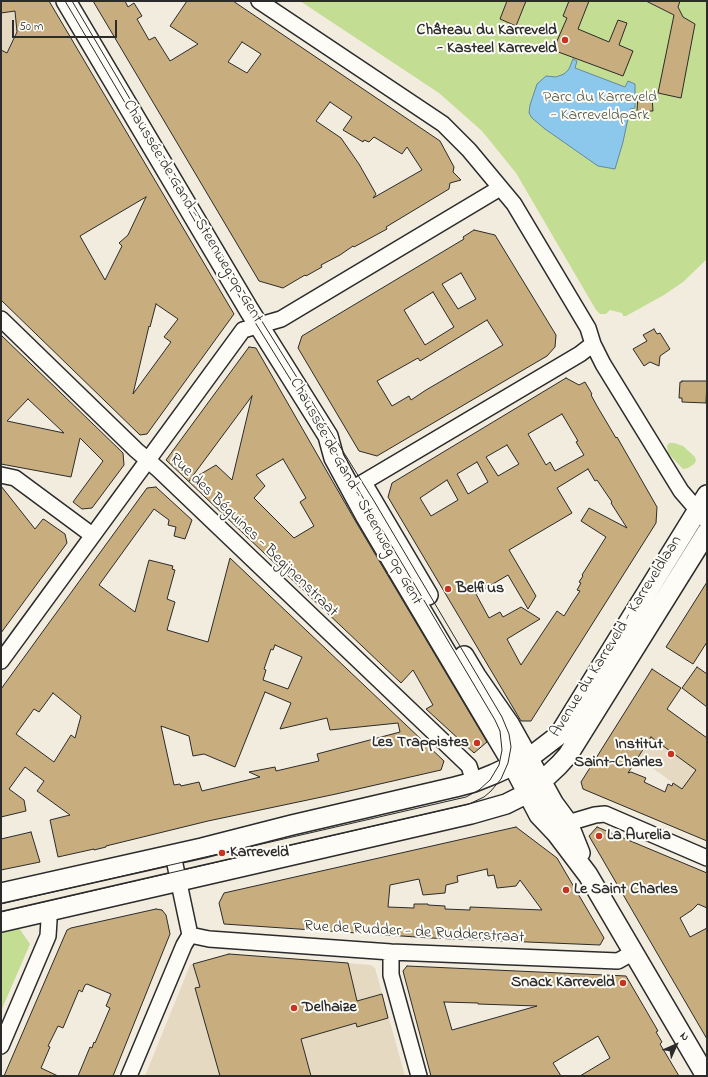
<!DOCTYPE html>
<meta charset="utf-8">
<style>
body{margin:0}
#map{position:relative;width:708px;height:1077px;overflow:hidden;background:#f2ecdf;font-family:"Indie Flower",sans-serif}
canvas{display:block}
.frame{position:absolute;inset:0;border:2px solid #2b2b2b;pointer-events:none}
.north{position:absolute;left:656px;top:1025px;width:40px;height:40px;-webkit-text-stroke:3px #fdfcf7;paint-order:stroke;rotate:45deg;font-size:11px;font-weight:700;line-height:16px;text-align:center;color:#2b2b2b}
.north::after{content:'';display:block;margin:auto;width:14px;height:18px;background:#2b2b2b;clip-path:polygon(50% 0,100% 100%,50% 72%,0 100%)}
.scale{position:absolute;left:12px;top:20px;width:105px;height:18px;box-sizing:border-box;border:2px solid #2b2b2b;border-top:0;padding-left:5px;font-size:12px;line-height:14px;white-space:nowrap;color:#2b2b2b;-webkit-text-stroke:3px #fdfcf7;paint-order:stroke}
</style>
<div id="map">
<canvas width="708" height="1077"></canvas>
<div class="frame"></div>
<div class="north">N</div>
<div class="scale">50 m</div>
</div>
<script>
const c = document.querySelector('canvas').getContext('2d');
c.lineJoin = 'round';
function fill(path, color) { c.fillStyle = color; c.fill(path, 'evenodd'); }
const poly = rows => new Path2D(rows.map(r => 'M' + r).join(''));
function trace(path, color, width, dash) { c.strokeStyle = color; c.lineWidth = width; c.lineCap = dash ? 'butt' : 'round'; c.setLineDash(dash || []); c.stroke(path); }
function write(font, color, halo, rows, align = 'center') {
  c.font = font + ' "Indie Flower",sans-serif'; c.lineWidth = 4; c.setLineDash([]); c.textBaseline = 'middle'; c.strokeStyle = halo; c.fillStyle = color; for (const [text, x, y, turn = 0] of rows) {
    c.save(); c.translate(x, y); c.rotate((+turn || 0) * Math.PI / 180); c.textAlign = isNaN(turn) ? turn : align; if (halo) c.strokeText(text, 0, 0); c.fillText(text, 0, 0); c.restore();
  }
}
const built = poly([
 [15,11,17,32,1,66,1,13],
 [631,703,662,722,670,711,707,738,707,807,609,737],
 [229,954,371,965,375,968,405,1076,145,1076,190,965]
]);
const green = poly([
 [300,1,707,1,707,259,683,282,664,295,626,316,623,316,622,313,610,310,606,314,600,314,596,310,516,173,482,131,439,93],
 [669,443,674,443,683,446,695,457,696,461,694,464,688,468,683,469,668,453,667,446],
 [19,928,30,944,1,1011,1,932]
]);
const water = poly([
 [573,59,577,61,575,68,625,87,628,81,635,84,635,108,630,109,623,142,615,169,598,166,545,129,532,118,529,113,530,105,537,84,546,76,556,77,564,74,569,69,573,59]
]);
const building = poly([
 [1,1,49,1,234,314,147,434,140,435,1,300,1,50,7,53,17,32,15,11,1,13,1,1],
 [146,197,128,235,119,243,122,246,105,280,80,236,146,197],
 [156,304,178,319,164,337,171,342,133,394,149,326,150,327,156,304],
 [93,1,125,1,128,7,134,3,142,16,137,19,149,40,155,37,170,61,198,44,170,26,187,1,233,1,440,141,454,167,453,172,461,180,450,183,449,189,386,227,387,229,354,247,353,246,340,255,321,265,322,267,306,276,305,275,283,288,259,281,93,1],
 [242,42,261,54,247,73,228,62,242,42],
 [330,102,352,117,343,130,363,142,364,140,369,142,374,137,402,154,407,147,422,170,373,198,376,194,359,164,341,138,316,121,330,102],
 [507,1,526,1,516,26,500,19,507,1],
 [569,1,589,1,578,29,609,42,618,20,627,23,619,45,633,51,623,76,553,50,567,18,563,16,569,1],
 [646,1,680,1,678,7,683,17,695,24,681,98,658,93,674,15,646,1],
 [638,96,652,97,653,111,637,111,638,96],
 [474,230,495,235,556,335,555,347,547,356,377,456,359,451,298,348,302,336,464,239,463,237,474,230],
 [461,273,476,299,458,309,442,284,461,273],
 [433,292,454,327,425,345,404,310,433,292],
 [487,320,503,345,426,390,411,400,409,396,392,406,377,381,418,358,420,361,487,320],
 [654,329,657,334,660,333,670,349,660,356,659,366,650,362,644,366,633,349,647,341,643,335,654,329],
 [1,335,123,453,124,465,92,508,82,509,73,502,103,461,80,438,71,477,1,464,1,335],
 [28,399,64,433,7,421,28,399],
 [249,347,256,348,356,522,487,742,474,753,426,709,433,705,413,670,401,683,166,460,249,347],
 [252,396,232,480,216,465,189,481,252,396],
 [283,459,306,498,300,502,314,526,294,538,254,498,265,486,256,475,283,459],
 [566,378,579,385,585,382,592,394,591,395,597,406,616,438,617,437,657,507,656,523,531,721,521,721,388,497,392,483,566,378],
 [562,414,578,441,576,442,584,455,555,471,550,462,546,465,528,434,562,414],
 [507,445,519,464,498,476,486,457,507,445],
 [477,462,488,482,468,494,457,474,477,462],
 [588,469,595,481,597,480,612,502,611,503,627,528,589,508,581,521,606,537,582,575,583,576,579,582,581,583,577,590,580,591,572,603,564,616,557,611,521,665,507,639,540,619,521,607,503,617,500,612,489,618,476,594,508,575,528,609,536,596,509,550,572,513,557,488,588,469],
 [447,480,458,500,431,516,420,498,447,480],
 [682,381,707,381,706,403,682,402,682,398,679,398,680,382,682,382,682,381],
 [1,486,35,529,43,519,45,520,65,534,67,543,1,633,1,486],
 [156,487,192,520,185,539,174,536,176,527,168,525,169,520,154,509,99,585,135,612,149,560,173,566,172,569,175,570,167,599,175,602,167,630,208,642,230,558,444,761,441,770,336,794,208,821,106,846,106,847,94,850,94,849,58,857,50,820,70,815,37,791,44,781,25,767,9,789,24,800,26,811,1,817,1,689,147,488,156,487],
 [275,645,302,657,288,689,263,680,266,670,264,669,271,649,273,650,275,645],
 [265,692,291,703,280,729,327,718,330,730,398,723,400,732,317,754,319,761,276,771,275,767,249,772,260,777,202,791,199,782,181,786,180,784,174,785,161,726,189,736,193,756,204,754,235,767,265,692],
 [53,693,81,716,75,738,71,735,54,762,16,734,34,709,39,712,53,693],
 [707,582,707,642,693,664,666,647,707,582],
 [697,667,707,674,707,707,682,688,697,667],
 [652,669,681,688,667,709,707,738,707,841,583,789,581,782,652,669],
 [651,737,696,770,682,789,673,783,672,786,668,784,665,792,644,782,646,778,631,772,628,773,651,737],
 [516,827,557,858,604,938,600,945,431,938,224,924,219,903,224,893,516,827],
 [487,869,488,876,494,875,497,888,516,886,520,880,542,910,470,907,470,910,445,909,445,906,428,905,428,904,414,904,414,908,388,907,390,885,419,879,423,895,445,893,446,885,458,882,457,876,487,869],
 [597,827,707,873,707,908,698,904,692,910,680,918,690,937,707,928,707,1039,589,836,597,827],
 [31,832,40,862,1,870,1,839,31,832],
 [156,909,162,910,166,915,170,934,113,1076,78,1076,90,1047,92,1048,94,1042,95,1043,110,1008,106,1006,111,994,87,984,85,985,82,992,79,990,63,1028,58,1026,48,1046,50,1047,41,1068,58,1076,4,1076,67,930,71,928,156,909],
 [229,954,348,963,357,1001,382,994,388,1018,357,1027,356,1023,301,1039,311,1076,220,1076,195,988,200,987,193,964,229,954],
 [407,966,626,976,658,1031,656,1032,662,1042,660,1044,679,1076,580,1076,610,1058,598,1036,553,1063,561,1076,431,1076,403,971,407,966],
 [444,1002,478,1003,478,1004,537,1006,452,1030,444,1002]
]);
const minor = poly([
 [259,1,443,124,469,150,514,204,588,328,593,344,603,364,681,491,707,521],
 [1,319,136,450,159,470,469,766,474,782],
 [1,475,15,478,92,535],
 [352,489,580,354,593,344],
 [1,661,243,330,281,319,500,188],
 [568,823,595,815,605,814,707,858],
 [190,935,209,939,391,952,618,961,634,952],
 [391,952,391,975,419,1076],
 [1,1046,48,936,49,920,47,912],
 [129,1076,184,945,190,935,173,855]
]);
const tertiary = poly([
 [66,1,249,310,328,436,334,458,366,517,509,758,539,815,557,834,588,875,706,1076],
 [363,485,428,595],
 [464,656,476,676,510,725,554,804,568,823,580,853],
 [1,893,202,848,292,825,455,787,474,782,494,774,529,758,559,735,707,495],
 [1,922,471,814,506,804,528,793,542,781,559,765,568,755,707,532]
]);
const tram = poly([
 [1,904,466,797,479,790,490,780,499,765,502,750,500,731,495,720,346,469,248,311,65,1],
 [1,912,469,804,484,797,491,791,501,779,508,763,511,747,509,734,502,717,374,501,253,307,72,1]
]);
const markers = [
 [565,40,4,"#c8321e"],
 [448,589,4,"#c8321e"],
 [477,743,4,"#c8321e"],
 [671,754,4,"#c8321e"],
 [599,836,4,"#c8321e"],
 [222,853,4,"#c8321e"],
 [566,890,4,"#c8321e"],
 [623,983,4,"#c8321e"],
 [294,1008,4,"#c8321e"]
];
const poiNames = [
 ["Château du Karreveld",557,31,"right"],
 ["- Kasteel Karreveld",557,49,"right"],
 ["Belfius",456,589],
 ["Les Trappistes",469,743,"right"],
 ["Institut",663,745,"right"],
 ["Saint-Charles",663,763,"right"],
 ["La Aurelia",607,836],
 ["Karreveld",230,853],
 ["Le Saint Charles",574,890],
 ["Snack Karreveld",615,983,"right"],
 ["Delhaize",302,1008]
];
const parkNames = [
 ["Parc du Karreveld",600,98],
 ["- Karreveldpark",600,116]
];
const streetNames = [
 ["Chaussée de Gand - Steenweg op Gent",192,212,59],
 ["Chaussée de Gand - Steenweg op Gent",355,492,61],
 ["Rue des Béguines - Begijnenstraat",253,536,44],
 ["Avenue du Karreveld - Karreveldlaan",617,637,-58],
 ["Rue de Rudder - de Rudderstraat",414,933,3]
];
fill(built, '#e5d9c2');
fill(green, '#c3dd93');
fill(water, '#8cc8ec');
trace(water, '#65899f', 1);
fill(building, '#c8ae7e');
trace(building, '#2b2b2b', 1);
trace(minor, '#2b2b2b', 18);
trace(tertiary, '#2b2b2b', 22);
trace(minor, '#fdfcf7', 15);
trace(tertiary, '#fdfcf7', 19);
trace(tram, '#2b2b2b', 1);
for (const [x, y, r, color] of markers) { const dot = new Path2D(); dot.arc(x, y, r, 0, 2 * Math.PI); c.fillStyle = color; c.fill(dot); trace(dot, '#fdfcf7', 1.5); }
write('bold 16px', '#2b2b2b', '#fdfcf7', poiNames, 'left');
write('16px', '#515845', '#fdfcf7', parkNames);
write('16px', '#2b2b2b', '#fdfcf7', streetNames);
</script>
